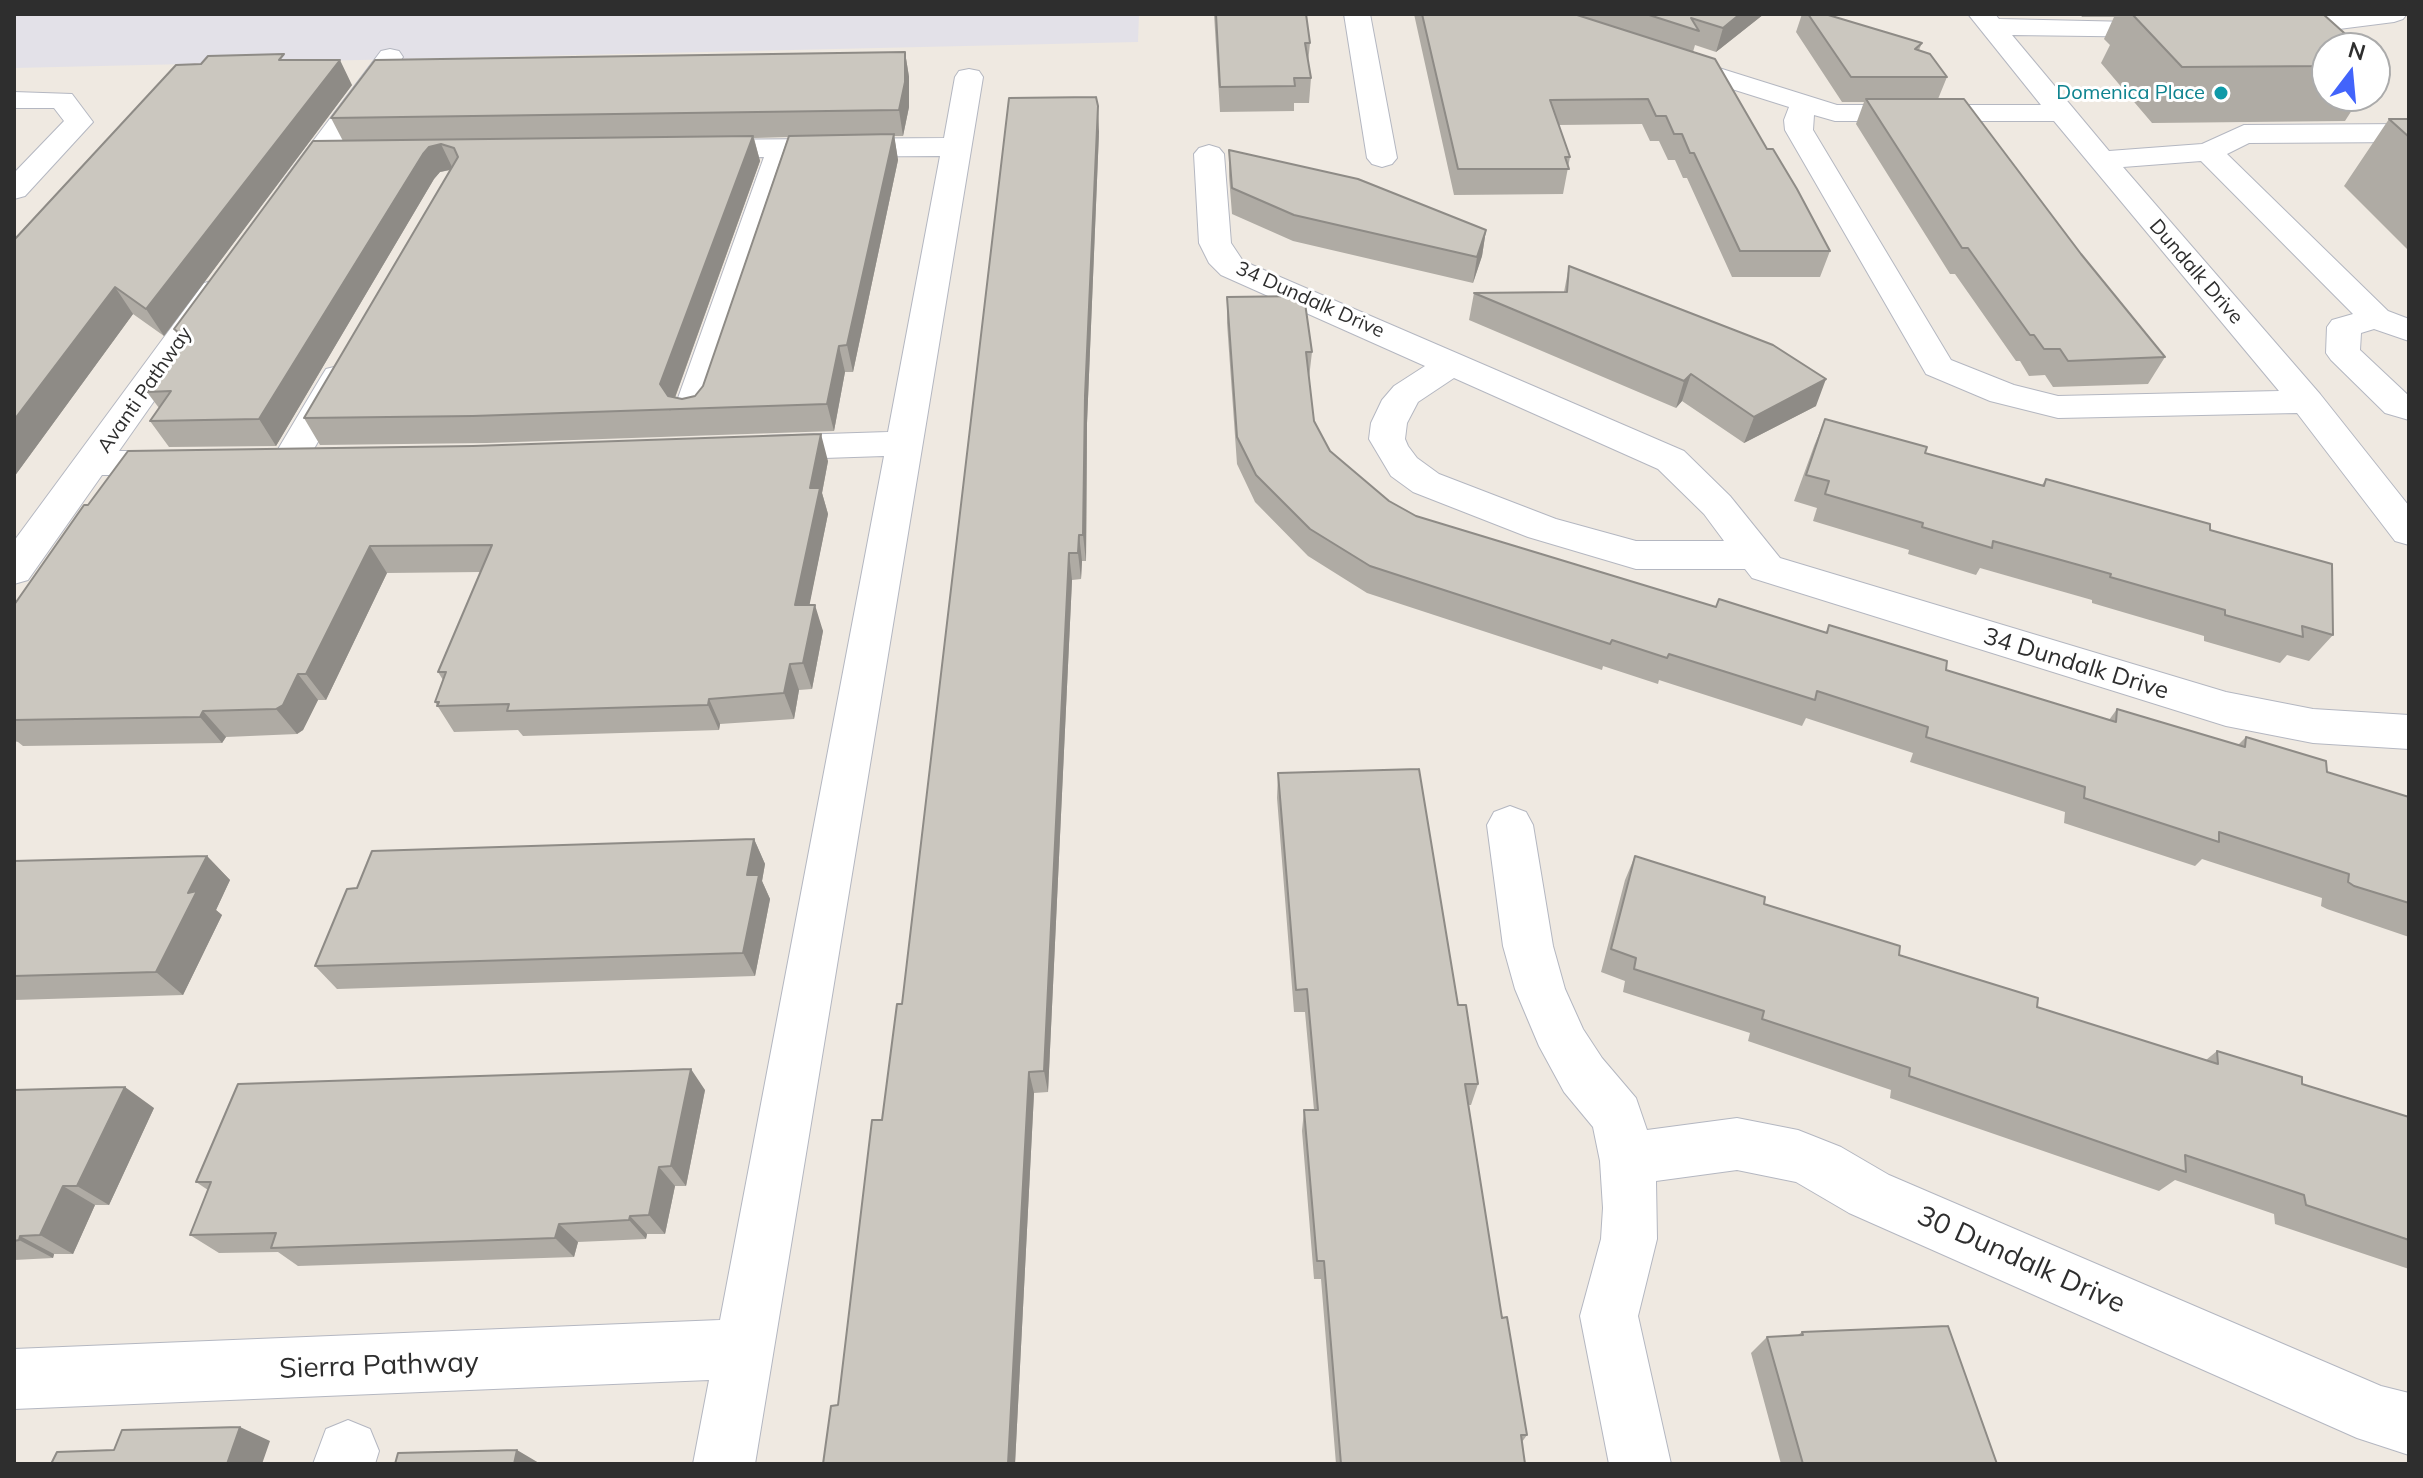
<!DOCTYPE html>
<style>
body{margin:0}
#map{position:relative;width:2423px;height:1478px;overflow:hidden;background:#efe9e1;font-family:Mulish,sans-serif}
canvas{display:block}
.frame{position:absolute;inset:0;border:16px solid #2e2e2e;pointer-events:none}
.north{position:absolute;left:2311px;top:32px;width:80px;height:80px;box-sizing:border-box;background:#fff;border:2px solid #ababab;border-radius:50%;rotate:16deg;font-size:22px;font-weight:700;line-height:32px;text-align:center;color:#2e2e2e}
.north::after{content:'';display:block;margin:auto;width:28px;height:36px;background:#4264fb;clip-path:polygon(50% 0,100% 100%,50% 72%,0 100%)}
</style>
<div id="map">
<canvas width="2423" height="1478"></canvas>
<div class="frame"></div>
<div class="north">N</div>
</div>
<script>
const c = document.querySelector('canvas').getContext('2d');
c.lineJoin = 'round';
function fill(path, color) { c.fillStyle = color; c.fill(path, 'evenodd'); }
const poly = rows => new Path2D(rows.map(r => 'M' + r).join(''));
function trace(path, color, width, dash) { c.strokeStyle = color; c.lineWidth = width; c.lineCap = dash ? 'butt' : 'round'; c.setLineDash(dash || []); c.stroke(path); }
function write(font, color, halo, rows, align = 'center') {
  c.font = font + ' Mulish,sans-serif'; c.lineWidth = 6; c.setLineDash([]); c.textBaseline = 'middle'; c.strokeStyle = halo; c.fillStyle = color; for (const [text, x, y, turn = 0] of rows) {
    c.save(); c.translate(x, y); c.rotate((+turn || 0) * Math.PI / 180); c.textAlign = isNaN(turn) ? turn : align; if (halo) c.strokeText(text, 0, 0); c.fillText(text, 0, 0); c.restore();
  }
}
const industrial = poly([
 [14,14,1139,14,1138,42,14,68]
]);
const minor = poly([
 [1344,14,1370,14,1397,158,1392,164,1382,167,1372,164,1367,158,1344,14],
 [1968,14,1995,14,1999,19,2176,23,2180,29,2176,35,2167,37,2012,35,2109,151,2202,144,2244,125,2409,124,2409,142,2249,143,2227,154,2388,311,2409,319,2409,341,2374,329,2361,333,2360,350,2409,396,2409,420,2385,413,2331,360,2326,353,2327,327,2332,320,2353,314,2201,161,2123,167,2320,394,2409,506,2409,545,2395,541,2297,413,2058,418,1990,401,1926,374,1785,130,1784,120,1789,107,1662,67,1658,61,1662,55,1671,53,1837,105,2041,105,1968,14],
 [1814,115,1835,121,2054,121,2279,391,2058,396,2014,385,1951,360,1813,130,1814,115],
 [2333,14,2407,14,2403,19,2394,22,2276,37,2267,35,2263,29,2267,23,2276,21,2333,14],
 [390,49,399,51,403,57,305,193,294,196,283,193,279,187,283,181,381,51,390,49],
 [969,69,979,71,983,77,755,1464,693,1464,709,1380,14,1409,14,1349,720,1320,884,456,764,460,751,456,746,448,751,440,764,436,888,432,940,156,793,157,709,412,704,420,691,423,678,420,673,412,764,157,695,158,685,155,680,149,685,143,695,140,944,138,955,77,959,71,969,69],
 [14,92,72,94,93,122,25,196,14,199,14,173,64,121,54,108,14,108,14,92],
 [1209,145,1219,148,1224,154,1231,243,1243,261,1684,451,1730,496,1780,558,2226,692,2313,709,2409,715,2409,749,2313,743,2226,726,1752,578,1745,569,1636,569,1528,537,1413,492,1391,476,1369,439,1371,423,1382,400,1394,386,1425,366,1221,275,1209,263,1199,243,1194,154,1199,148,1209,145],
 [1454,378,1658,469,1704,514,1724,541,1636,541,1556,519,1439,474,1417,458,1408,446,1405,439,1407,423,1418,402,1454,378],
 [216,280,228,283,232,290,119,451,180,451,193,454,198,463,193,472,180,475,102,475,28,580,14,584,14,541,204,283,216,280],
 [338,366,350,369,355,377,307,461,302,470,289,473,276,470,271,461,321,377,326,369,338,366],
 [1510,806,1526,812,1533,825,1553,946,1565,989,1583,1029,1602,1058,1636,1098,1647,1130,1737,1118,1798,1130,1841,1147,1889,1175,2381,1386,2409,1393,2409,1455,2357,1438,1849,1213,1796,1182,1737,1170,1656,1181,1657,1239,1638,1316,1671,1464,1609,1464,1580,1316,1601,1239,1603,1208,1600,1161,1593,1127,1564,1092,1539,1046,1515,989,1503,946,1487,825,1494,812,1510,806],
 [348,1420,370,1429,379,1451,375,1464,313,1464,326,1429,348,1420]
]);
const wall = poly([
 [1214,14,1306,14,1310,43,1308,63,1311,78,1309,103,1294,103,1294,111,1220,112],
 [1414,14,1764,14,1716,52,1695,45,1693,52,1767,149,1830,251,1820,277,1732,277,1687,178,1683,178,1675,160,1668,160,1659,141,1650,141,1642,124,1559,125,1570,157,1563,194,1454,195],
 [1802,14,1825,14,1922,43,1919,50,1947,77,1938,99,2081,254,2165,357,2148,384,2053,387,2045,375,2029,376,2020,361,2016,361,1955,274,1950,274,1856,124,1864,102,1842,102,1796,32],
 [2080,14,2323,14,2327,48,2327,96,2361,96,2345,121,2152,123,2101,63,2110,45,2104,39,2114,17,2082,17],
 [905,52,909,77,909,107,903,136,894,136,898,160,853,372,845,372,834,431,487,443,320,445,304,418,451,170,440,172,434,179,276,446,169,447,150,421,159,408,147,392,183,343,174,329,343,141,331,118],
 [788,137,703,386,695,396,682,399,675,398,760,161,754,138],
 [287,60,352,85,164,336,133,314,14,477,201,64],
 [2375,61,2381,66,2375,75],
 [2389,119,2409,119,2409,251,2344,186],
 [1099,132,1087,423,1086,561,1082,561,1081,579,1072,580,1048,1092,1034,1093,1015,1464,823,1464,838,1405,882,1120],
 [1229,150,1486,230,1482,256,1473,283,1293,241,1232,214,1229,176],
 [1569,266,1816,406,1744,443,1682,401,1676,408,1469,320,1474,293,1564,292],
 [1227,297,1312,352,1309,378,1314,421,1330,451,1389,501,1416,516,1715,607,1826,632,1829,625,1946,670,2109,720,2117,709,2238,745,2246,737,2327,772,2409,797,2409,937,2327,909,2321,906,2322,898,2202,859,2195,866,2064,823,2065,812,1910,762,1913,753,1806,718,1802,726,1659,680,1658,684,1603,666,1602,670,1367,593,1308,556,1255,502,1237,464,1227,323],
 [1825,419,1925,453,2042,485,2046,479,2210,530,2333,635,2309,661,2287,655,2280,663,2204,641,2204,636,2092,603,2092,600,1980,568,1976,575,1908,554,1909,550,1813,521,1817,508,1794,501,1814,446],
 [828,461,822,493,828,514,809,605,823,631,812,689,799,690,794,719,720,724,719,730,523,736,518,730,454,732,435,702,443,680,438,672,481,572,387,573,326,700,318,700,303,730,297,734,226,737,222,743,23,746,18,742,14,741,14,605],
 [1278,773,1458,1005,1478,1084,1471,1105,1468,1105,1502,1318,1527,1435,1522,1442,1525,1464,1336,1464,1321,1279,1314,1279,1302,1131,1304,1110,1314,1110,1305,1012,1294,1012,1277,798],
 [754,839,765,864,762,881,770,899,755,976,337,989,315,966],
 [207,856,230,880,216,910,222,915,183,995,14,1000,14,861],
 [1635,856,2037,1007,2206,1060,2217,1051,2302,1084,2409,1117,2409,1269,2275,1224,2274,1214,2175,1180,2159,1191,1890,1098,1891,1090,1748,1041,1750,1033,1623,992,1625,981,1601,972,1625,880],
 [14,1090,154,1108,109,1205,95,1205,73,1254,54,1254,53,1258,14,1260],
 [705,1090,686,1186,675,1186,665,1234,647,1234,646,1239,578,1242,574,1257,298,1266,278,1252,219,1253,190,1235,208,1190,196,1182],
 [1802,1332,1997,1464,1781,1464,1751,1353,1767,1337,1798,1335]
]);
const shadedWall = poly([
 [1740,14,1764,14,1716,52,1723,28],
 [905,52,909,77,909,107,903,136,899,110],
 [340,60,352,85,164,336,146,309],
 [1098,106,1099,132,1087,423,1086,561,1083,535,1085,396],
 [894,134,898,160,853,372,847,345],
 [753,136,760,161,670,411,660,384],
 [441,144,453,169,440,172,434,179,276,446,259,419,423,154,429,147],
 [1486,230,1482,256,1473,283,1477,257],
 [115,287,133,314,14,477,14,420],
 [839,346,845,372,834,431,827,404],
 [1691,374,1682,401,1676,408,1684,381],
 [1826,379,1816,406,1744,443,1754,417],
 [821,434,828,461,822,493,828,514,804,632,795,605,810,488],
 [1079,535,1082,561,1081,579,1078,553],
 [370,546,387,573,326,700,306,674],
 [1069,553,1072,580,1048,1092,1044,1071],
 [815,605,823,631,812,689,803,663],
 [790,664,799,690,794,719,784,693],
 [298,674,318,700,303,730,297,734,276,709],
 [709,699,720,724,719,730,708,705],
 [203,711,226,737,222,743,200,717],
 [754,839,765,864,762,881,770,899,755,976,743,953,747,875],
 [207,856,230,880,216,910,222,915,183,995,156,972,188,893],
 [691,1069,705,1090,686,1186,671,1166],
 [1029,1072,1034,1093,1015,1464,1008,1464],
 [125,1087,154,1108,109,1205,77,1186],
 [659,1167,675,1186,665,1234,649,1215],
 [63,1186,95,1205,73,1254,40,1235],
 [630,1216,647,1234,646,1239,629,1220],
 [559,1224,578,1242,574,1257,555,1238],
 [20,1236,54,1254,53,1258,19,1240],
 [240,1427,270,1441,262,1464,227,1464],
 [517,1450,539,1463,539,1464,514,1464]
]);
const building = poly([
 [1216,14,1306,14,1310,43,1305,43,1311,78,1294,78,1295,86,1220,87,1216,14],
 [1422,14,1574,14,1715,59,1767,149,1773,149,1797,189,1830,251,1740,251,1694,153,1690,153,1682,134,1674,134,1666,116,1656,116,1648,99,1550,100,1570,157,1565,157,1569,169,1458,169,1422,14],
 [1646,14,1740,14,1723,28,1691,18,1699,31,1646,14],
 [1808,14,1825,14,1922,43,1915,49,1930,54,1947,77,1851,77,1808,14],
 [2132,14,2323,14,2361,48,2327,48,2327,66,2182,67,2132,14],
 [905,52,905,82,899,110,331,118,375,60,905,52],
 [284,54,279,60,340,60,146,309,115,287,14,420,14,240,176,65,201,64,208,56,284,54],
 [1096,97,1098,106,1085,396,1083,535,1079,535,1078,553,1069,553,1044,1071,1029,1072,1008,1464,823,1464,831,1406,838,1405,872,1120,882,1120,897,1004,902,1004,1009,98,1096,97],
 [1866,99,1964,99,2081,254,2165,357,2068,361,2060,349,2044,349,2034,335,2030,335,1968,248,1962,248,1866,99],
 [2389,119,2409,119,2409,137,2389,119],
 [894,134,847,345,839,346,827,404,473,416,304,418,458,157,454,148,441,144,429,147,423,154,259,419,150,421,171,391,147,392,186,338,174,329,313,141,753,136,660,384,668,396,682,399,695,396,703,386,789,136,894,134],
 [1229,150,1358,179,1486,230,1477,257,1294,215,1232,188,1229,150],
 [1569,266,1773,345,1826,379,1754,417,1691,374,1684,381,1474,293,1567,292,1569,266],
 [1304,296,1312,352,1306,352,1314,421,1330,451,1389,501,1416,516,1716,607,1719,599,1827,633,1829,625,1947,661,1946,670,2116,722,2117,709,2245,747,2246,737,2326,761,2327,772,2409,797,2409,903,2354,886,2348,882,2349,874,2219,832,2219,842,2084,798,2085,787,1926,737,1928,727,1817,691,1815,700,1669,654,1667,658,1612,640,1610,644,1370,566,1310,529,1256,475,1237,437,1227,297,1304,296],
 [1825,419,1927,447,1925,453,2044,486,2046,479,2210,524,2210,530,2332,564,2333,635,2302,626,2303,637,2225,615,2225,610,2110,577,2111,574,1993,541,1992,548,1922,527,1923,523,1825,494,1829,481,1806,475,1825,419],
 [821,434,810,488,820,488,795,605,815,605,803,663,790,664,784,693,709,699,708,705,507,711,509,704,437,706,439,702,435,702,446,672,438,672,492,545,370,546,306,674,298,674,283,705,276,709,203,711,200,717,14,720,14,605,84,505,88,505,128,451,473,446,821,434],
 [1419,769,1458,1005,1466,1005,1478,1084,1465,1084,1502,1318,1507,1317,1527,1435,1521,1435,1525,1464,1341,1464,1324,1261,1317,1261,1304,1110,1318,1110,1307,989,1296,990,1278,773,1419,769],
 [754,839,747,875,759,875,743,953,315,966,347,889,357,888,372,851,754,839],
 [207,856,188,893,197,891,156,972,14,976,14,861,207,856],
 [1635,856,1765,897,1764,904,1900,946,1899,955,2038,998,2037,1007,2218,1064,2217,1051,2302,1077,2302,1084,2409,1117,2409,1240,2306,1205,2304,1195,2185,1155,2186,1172,1909,1076,1910,1068,1762,1019,1764,1011,1634,969,1636,958,1611,949,1635,856],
 [691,1069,671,1166,659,1167,649,1215,630,1216,629,1220,559,1224,555,1238,271,1248,276,1233,190,1235,211,1182,196,1182,238,1084,691,1069],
 [125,1087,77,1186,63,1186,40,1235,20,1236,19,1240,14,1241,14,1090,125,1087],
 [1948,1326,1997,1464,1803,1464,1767,1337,1803,1335,1802,1332,1948,1326],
 [240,1427,227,1464,51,1464,57,1452,114,1450,122,1430,240,1427],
 [517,1450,514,1464,395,1464,398,1453,517,1450]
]);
const markers = [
 [2221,93,8,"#0f9aa8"]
];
const farCulturenames = [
 ["Domenica Place",2205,93]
];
const farStreetnames = [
 ["Dundalk Drive",2196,272,49],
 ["34 Dundalk Drive",1310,300,24],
 ["Avanti Pathway",145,390,-55]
];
const streetNames = [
 ["34 Dundalk Drive",2076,664,17]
];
const nearStreetnames = [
 ["30 Dundalk Drive",2021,1260,24],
 ["Sierra Pathway",379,1366,-2]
];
fill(industrial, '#e3e1e8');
trace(minor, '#b4b7c1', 2);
fill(minor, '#fff');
fill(wall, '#afaba4');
fill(shadedWall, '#8e8b86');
fill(building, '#cbc7bf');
trace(building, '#8e8b86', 2);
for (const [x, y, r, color] of markers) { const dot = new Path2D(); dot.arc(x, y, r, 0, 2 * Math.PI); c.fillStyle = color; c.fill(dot); trace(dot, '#fff', 3); }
write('20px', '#0d838f', '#fff', farCulturenames, 'right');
write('20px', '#2e2e2e', '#fff', farStreetnames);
write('24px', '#2e2e2e', '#fff', streetNames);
write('28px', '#2e2e2e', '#fff', nearStreetnames);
</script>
